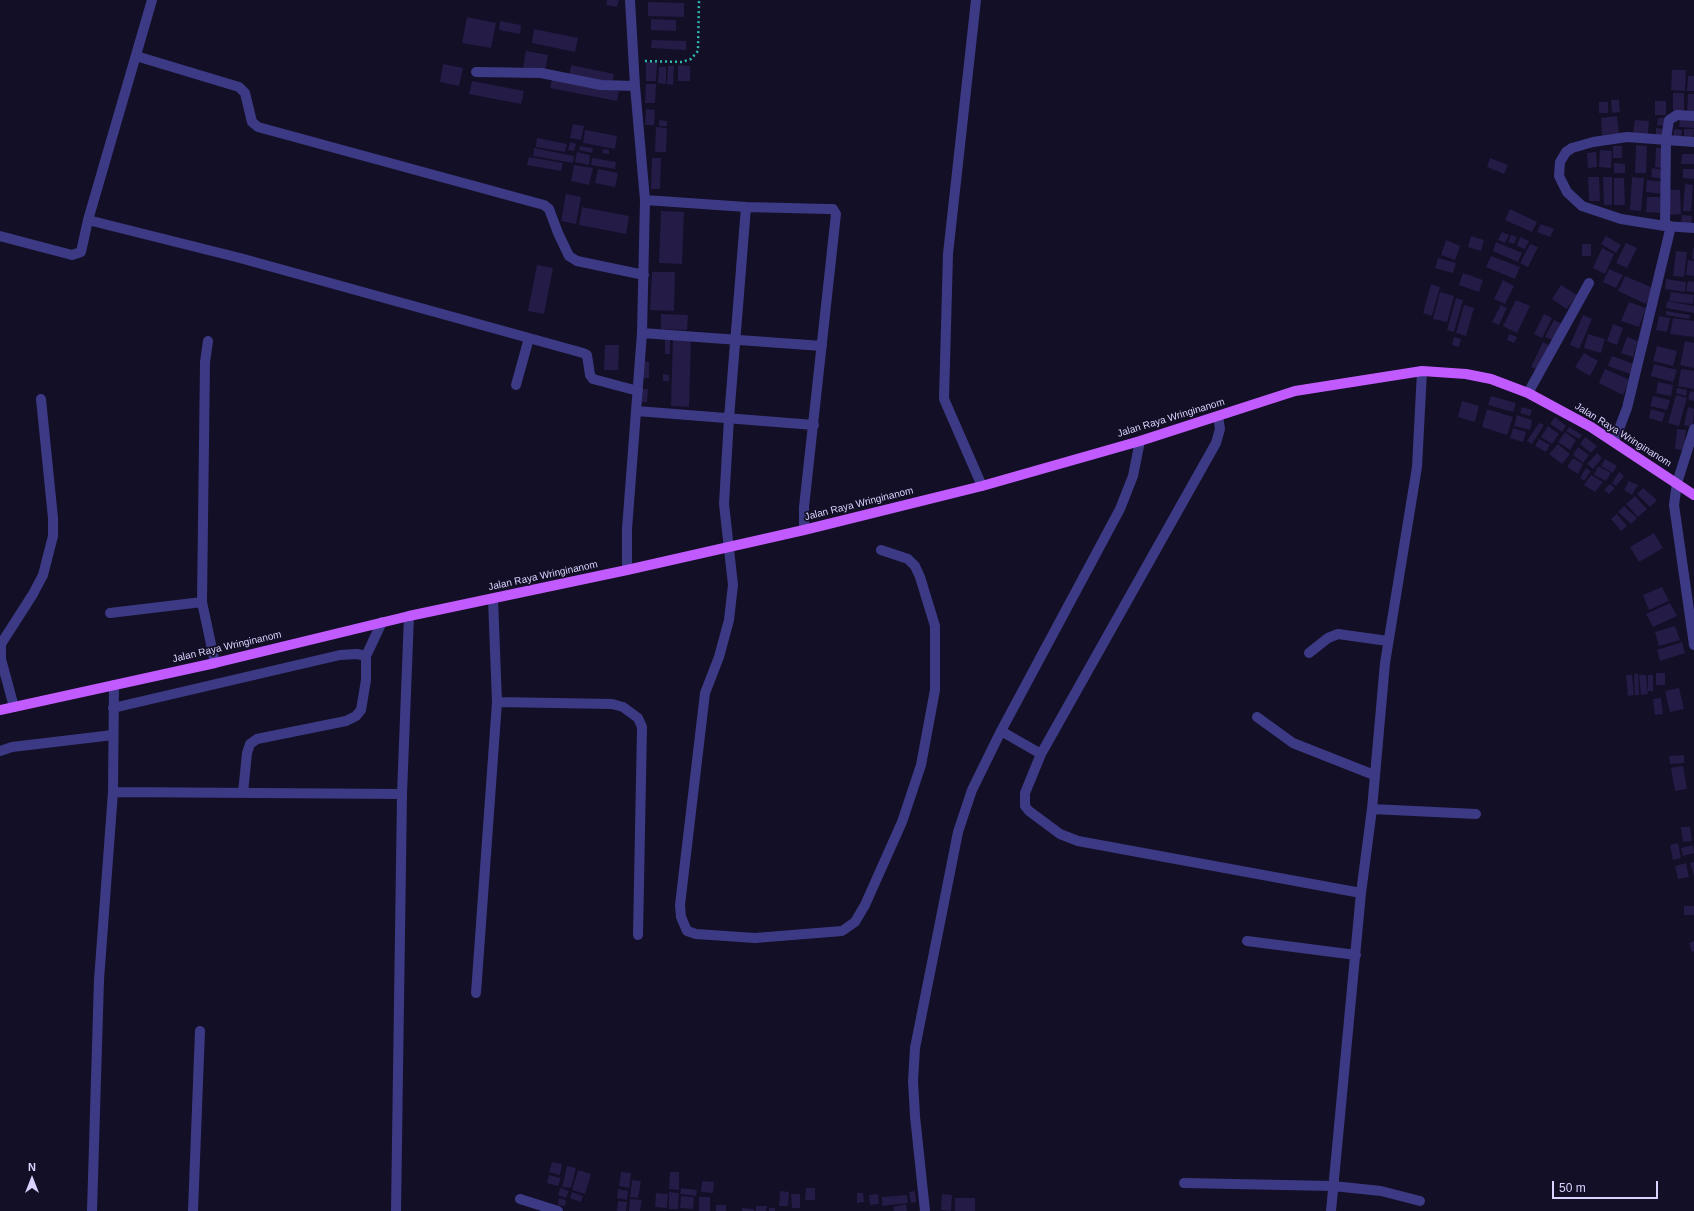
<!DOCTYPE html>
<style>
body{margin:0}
#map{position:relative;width:1694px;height:1211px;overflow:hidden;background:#130f26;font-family:Helvetica,sans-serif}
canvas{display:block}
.north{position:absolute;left:12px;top:1159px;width:40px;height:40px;-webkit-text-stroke:3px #130f26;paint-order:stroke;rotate:0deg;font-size:11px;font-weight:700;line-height:16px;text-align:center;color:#d9d4ff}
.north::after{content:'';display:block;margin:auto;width:14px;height:18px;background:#d9d4ff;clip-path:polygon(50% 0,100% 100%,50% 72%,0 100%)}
.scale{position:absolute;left:1552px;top:1181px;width:106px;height:18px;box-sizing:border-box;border:2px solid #d9d4ff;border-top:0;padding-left:5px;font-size:12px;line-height:14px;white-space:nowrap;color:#d9d4ff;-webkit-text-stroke:3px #130f26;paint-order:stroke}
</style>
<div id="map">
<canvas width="1694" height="1211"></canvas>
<div class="north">N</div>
<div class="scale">50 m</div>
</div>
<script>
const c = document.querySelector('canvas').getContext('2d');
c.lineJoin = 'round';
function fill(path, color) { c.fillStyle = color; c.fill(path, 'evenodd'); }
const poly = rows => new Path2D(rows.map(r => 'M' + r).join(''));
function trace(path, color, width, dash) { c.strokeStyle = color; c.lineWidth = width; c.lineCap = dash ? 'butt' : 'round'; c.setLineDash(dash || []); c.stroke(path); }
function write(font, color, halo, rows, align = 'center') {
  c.font = font + ' Helvetica,sans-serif'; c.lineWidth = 3.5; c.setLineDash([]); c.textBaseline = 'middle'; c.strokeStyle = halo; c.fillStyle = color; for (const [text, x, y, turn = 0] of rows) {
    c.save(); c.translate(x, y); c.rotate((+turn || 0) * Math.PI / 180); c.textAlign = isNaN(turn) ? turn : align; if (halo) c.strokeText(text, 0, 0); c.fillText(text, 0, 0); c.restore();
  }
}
const building = poly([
 [607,0,619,0,617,7,606,5],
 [648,2,684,3,684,17,648,16],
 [467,17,496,23,491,48,462,43],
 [651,19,676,20,676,31,651,30],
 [500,21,521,25,520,34,499,30],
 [534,29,578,38,575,52,532,43],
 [652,40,686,41,686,50,651,48],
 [526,51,548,55,545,71,523,67],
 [646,62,657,62,656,81,646,81],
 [443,64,463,68,459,86,440,82],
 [571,65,614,74,612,84,569,76],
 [678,65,690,66,690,81,678,81],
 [668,66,674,66,673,85,667,84],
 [659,67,666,67,666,84,658,83],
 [1672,70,1686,70,1685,91,1671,90],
 [1688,76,1694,76,1694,91,1687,91],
 [552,79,619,91,617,101,550,88],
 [472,81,524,91,521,104,469,94],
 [646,84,656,84,655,103,645,103],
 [1673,93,1684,93,1684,114,1673,114],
 [1688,94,1694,94,1694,113,1687,112],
 [1611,100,1619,100,1620,112,1612,113],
 [1655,101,1666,101,1666,115,1655,115],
 [1599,102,1608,102,1608,113,1599,113],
 [646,109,655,110,654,125,645,125],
 [1617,116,1619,134,1602,135,1601,118],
 [1658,118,1666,118,1665,126,1657,125],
 [1680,119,1694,119,1694,128,1679,127],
 [659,120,667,121,667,126,659,126],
 [1635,120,1649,121,1648,134,1633,133],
 [573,124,584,126,581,140,570,138],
 [656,127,667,128,666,152,655,152],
 [1656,128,1665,129,1665,138,1656,138],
 [1674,129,1682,130,1681,139,1673,138],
 [1684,129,1694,129,1693,141,1684,140],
 [585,130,617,136,615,149,583,143],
 [537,138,567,144,565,152,536,147],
 [570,142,576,144,574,151,568,150],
 [1636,145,1647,146,1646,173,1635,173],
 [580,146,593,148,592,153,579,150],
 [1613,146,1622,146,1622,158,1613,158],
 [534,148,574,156,573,163,533,156],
 [1656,148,1665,148,1663,168,1655,167],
 [603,149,609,150,609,154,602,153],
 [1600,150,1612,151,1611,168,1599,167],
 [577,152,590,155,589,165,575,162],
 [1596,152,1597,167,1588,168,1587,153],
 [1682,154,1694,154,1694,164,1681,164],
 [529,157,563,163,561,171,527,165],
 [592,158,616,162,615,169,591,165],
 [652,158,661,158,660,189,651,189],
 [1490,158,1508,165,1504,174,1487,167],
 [1614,163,1625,164,1625,173,1614,173],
 [574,165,593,168,589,185,571,181],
 [1652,168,1664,170,1663,179,1651,177],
 [598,169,618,173,615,187,595,183],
 [1683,169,1694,169,1694,179,1683,178],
 [1588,177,1599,177,1600,201,1589,201],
 [1603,177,1612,177,1612,205,1604,205],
 [1632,177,1644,178,1641,211,1630,210],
 [1614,178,1624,178,1625,205,1614,205],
 [1647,180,1665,182,1663,194,1646,192],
 [1685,184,1693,185,1691,211,1683,211],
 [1667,190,1680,190,1681,214,1668,215],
 [566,194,581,197,576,224,561,221],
 [1647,197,1661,197,1660,213,1646,212],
 [582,207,629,216,626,234,579,225],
 [1510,209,1537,222,1532,232,1505,220],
 [661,211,684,212,682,264,659,263],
 [1682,215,1692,216,1691,226,1681,224],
 [1541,224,1554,229,1550,237,1537,232],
 [1502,232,1509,235,1505,243,1498,240],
 [1511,235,1517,237,1514,244,1508,242],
 [1471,236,1484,240,1481,251,1468,247],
 [1606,236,1621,245,1616,253,1601,244],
 [1520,237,1529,241,1525,249,1517,246],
 [1446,240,1460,246,1455,260,1441,255],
 [1496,242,1522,253,1518,262,1493,251],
 [1626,243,1637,248,1627,268,1616,263],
 [1530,244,1538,247,1528,267,1520,263],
 [1582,244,1591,244,1591,256,1582,256],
 [1602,248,1614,254,1605,274,1593,268],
 [1693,248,1694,248,1694,259,1692,259],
 [1676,251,1687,252,1684,277,1673,276],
 [1491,256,1520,267,1515,279,1486,267],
 [1438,258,1456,263,1453,273,1435,268],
 [1688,260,1694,261,1694,276,1686,275],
 [537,265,553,268,544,314,528,311],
 [1609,269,1623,275,1616,288,1603,282],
 [652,272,675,272,674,311,650,310],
 [1463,273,1483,280,1479,292,1459,285],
 [1625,276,1653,288,1646,304,1618,291],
 [1666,279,1686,282,1685,292,1665,289],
 [1503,280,1514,286,1505,304,1494,299],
 [1688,281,1694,282,1694,292,1686,291],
 [1431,284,1440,287,1432,316,1423,313],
 [1561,285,1577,295,1567,309,1552,299],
 [1440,292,1454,296,1447,322,1433,319],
 [1671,292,1694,295,1693,304,1669,301],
 [1456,298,1463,300,1454,332,1447,330],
 [1516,300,1530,306,1517,333,1503,326],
 [1667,301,1694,306,1694,313,1666,308],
 [1629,302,1646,308,1639,327,1621,321],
 [1464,305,1474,308,1466,336,1456,333],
 [1501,305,1507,308,1499,325,1492,322],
 [1666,311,1690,315,1689,319,1666,315],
 [661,314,688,315,687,330,661,329],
 [1544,314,1552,318,1542,338,1534,334],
 [1583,315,1592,319,1579,349,1570,345],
 [1659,316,1670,318,1667,332,1656,330],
 [1673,318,1694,321,1694,337,1670,334],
 [1554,320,1562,324,1554,341,1545,337],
 [1613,324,1623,328,1617,345,1607,341],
 [1509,334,1517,337,1514,343,1507,340],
 [1588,334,1605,339,1601,353,1584,348],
 [665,337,670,337,670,354,665,354],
 [673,337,691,338,689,407,671,406],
 [1454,337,1461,339,1459,347,1452,345],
 [1627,337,1638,341,1633,357,1621,353],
 [1685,341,1694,343,1694,368,1680,365],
 [1543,342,1550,346,1538,370,1531,367],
 [605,345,619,345,618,370,604,370],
 [1657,346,1677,351,1673,366,1653,361],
 [1584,353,1598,361,1590,376,1575,367],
 [1612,356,1634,364,1630,374,1608,366],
 [643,361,649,362,649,378,642,378],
 [1654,364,1677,370,1673,382,1651,376],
 [1605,369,1630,380,1623,395,1599,383],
 [1681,369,1694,371,1694,389,1678,386],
 [663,374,669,375,669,381,663,381],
 [1658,382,1673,385,1671,396,1656,393],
 [1677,388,1687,390,1686,396,1676,393],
 [641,389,648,389,647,402,640,402],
 [1690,391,1694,392,1694,401,1688,399],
 [1676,395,1687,398,1679,426,1668,423],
 [1491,396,1516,403,1513,412,1488,405],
 [1653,396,1670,400,1667,410,1650,406],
 [1462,401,1479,406,1475,422,1458,417],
 [1522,407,1532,410,1530,416,1520,413],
 [1688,407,1694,409,1693,427,1684,425],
 [1487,409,1513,417,1507,435,1482,427],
 [1651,409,1665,413,1662,422,1649,418],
 [1517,415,1532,420,1530,430,1514,426],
 [1555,417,1566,426,1562,432,1550,424],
 [1539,423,1544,425,1532,444,1527,441],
 [1548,426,1559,434,1552,444,1541,437],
 [1569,427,1582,435,1579,439,1566,431],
 [1513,428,1526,432,1523,442,1510,438],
 [1677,429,1686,430,1684,450,1675,449],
 [1565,432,1576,440,1570,450,1558,442],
 [1585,437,1597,446,1591,453,1580,444],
 [1539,439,1550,445,1546,452,1535,446],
 [1558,444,1570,454,1562,464,1549,454],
 [1578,447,1589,455,1583,463,1573,455],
 [1597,453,1602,458,1593,469,1587,464],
 [1573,458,1583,464,1578,474,1567,467],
 [1605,459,1617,466,1613,473,1601,466],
 [1598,466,1611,473,1606,481,1594,475],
 [1586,468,1591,471,1584,481,1580,478],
 [1619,472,1624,476,1616,486,1612,483],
 [1591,475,1603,482,1595,492,1584,485],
 [1629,481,1638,485,1632,495,1624,490],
 [1610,484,1615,488,1609,494,1604,490],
 [1643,488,1657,500,1650,507,1637,494],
 [1635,496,1647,509,1638,517,1626,504],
 [1624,506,1637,518,1631,524,1618,512],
 [1617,514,1627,526,1621,531,1611,519],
 [1654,533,1663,548,1639,562,1630,547],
 [1662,587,1669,601,1649,610,1643,595],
 [1670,603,1677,616,1653,627,1646,614],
 [1675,626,1680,640,1659,646,1655,632],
 [1682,642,1685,653,1660,661,1657,650],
 [1656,673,1665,673,1665,685,1656,685],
 [1634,674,1638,674,1639,695,1635,695],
 [1626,675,1632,675,1634,695,1628,696],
 [1639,675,1646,675,1648,694,1641,695],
 [1648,675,1653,675,1653,691,1648,691],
 [1679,688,1684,709,1670,712,1665,691],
 [1661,698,1663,714,1655,715,1653,699],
 [1684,755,1684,763,1670,764,1669,756],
 [1683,766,1687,789,1675,791,1671,768],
 [1681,827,1690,827,1692,841,1683,842],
 [1678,843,1681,858,1673,860,1670,845],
 [1693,845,1694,853,1683,856,1681,848],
 [1694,862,1694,876,1690,863],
 [1686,863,1689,877,1678,879,1675,866],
 [1684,906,1694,906,1694,915,1684,915],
 [1694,941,1694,951,1692,952,1689,943],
 [552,1162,562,1164,560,1175,549,1172],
 [567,1166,576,1168,571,1188,562,1187],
 [578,1170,591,1174,585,1194,572,1190],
 [621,1172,631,1173,629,1188,619,1186],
 [670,1172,679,1172,679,1190,669,1189],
 [549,1175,561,1178,558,1186,547,1183],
 [632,1180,641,1181,638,1198,630,1197],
 [702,1181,714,1182,713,1193,701,1192],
 [560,1188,569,1191,566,1198,558,1195],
 [681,1188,697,1190,696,1196,680,1194],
 [806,1188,815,1188,815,1200,805,1200],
 [618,1189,628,1191,627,1200,617,1198],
 [780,1191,789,1192,788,1206,779,1206],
 [915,1191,916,1202,911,1203,909,1192],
 [572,1192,583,1196,581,1202,570,1198],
 [669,1192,679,1193,678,1209,669,1209],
 [656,1193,668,1194,667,1208,655,1207],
 [857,1193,863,1193,864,1202,857,1203],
 [791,1194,800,1194,800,1208,792,1208],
 [878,1194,879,1204,870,1205,869,1195],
 [942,1194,952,1195,951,1211,941,1210],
 [907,1195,908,1203,882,1206,882,1197],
 [681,1196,694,1197,693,1209,680,1208],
 [699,1197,710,1197,710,1211,699,1211],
 [559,1198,566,1200,565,1206,558,1205],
 [955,1198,975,1198,975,1211,955,1211],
 [630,1199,642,1200,640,1211,629,1211],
 [618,1201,627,1202,626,1211,617,1211],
 [906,1204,907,1211,894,1211,893,1207],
 [716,1205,726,1205,726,1211,716,1211],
 [756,1206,767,1206,766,1211,756,1211],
 [742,1208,754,1209,754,1211,742,1211],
 [769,1208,775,1208,775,1211,769,1211]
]);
const path = poly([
 [645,61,682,62,691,59,698,51,699,0]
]);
const minor = poly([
 [976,0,948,254,944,399,982,486],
 [136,56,239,87,245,93,252,122,258,127,544,205,549,209,558,233,569,256,577,261,644,275],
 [476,72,541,73,601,85,635,86],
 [1694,142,1627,137,1593,142,1572,148,1566,152,1560,162,1559,176,1567,192,1582,206,1621,219,1665,226,1694,228],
 [645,200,746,207,828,209,833,209,836,214,804,507,804,530],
 [746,207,729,418,724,504,733,585,729,620,719,657,705,693,680,905,681,917,687,931,696,934,755,938,842,931,855,922,865,905,902,822,921,765,935,690,935,626,920,577,915,566,908,559,881,550],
 [88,220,240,258,583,353,587,355,590,375,593,379,638,391],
 [1665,226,1666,139,1669,120,1677,115,1694,116],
 [0,236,72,255,81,252,88,220,152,0],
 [642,333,822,346],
 [208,341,205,362,202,602,215,663],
 [516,385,529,338],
 [1528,393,1589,283],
 [637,411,814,425],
 [1218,416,1220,429,1216,443,1041,754,1025,793,1025,806,1029,811,1060,834,1078,841,1361,893],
 [1694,429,1677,483,1674,505,1694,645],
 [1614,442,1627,408,1671,226],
 [627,570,627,529,642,333,645,200,635,86,630,0],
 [110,613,202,602],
 [1309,653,1328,638,1338,634,1388,641],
 [497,702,612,704,623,707,638,718,642,727,638,935],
 [14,707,1,659,1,644,33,594,43,575,53,536,53,518,41,399],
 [113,708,340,655,357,654,366,656],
 [1257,717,1293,743,1374,775],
 [1001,731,1041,754],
 [0,751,12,747,113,735],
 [113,792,402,794],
 [243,793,247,753,250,744,257,739,346,721,356,716,361,710,366,680,366,656,382,622],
 [1372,809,1476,814],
 [1247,941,1356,955],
 [476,993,497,702,493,599],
 [1184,1183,1333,1186,1381,1191,1420,1201],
 [520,1199,558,1211],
 [92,1211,99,980,113,792,114,685],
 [193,1211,200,1031],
 [396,1211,402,794,409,616],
 [925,1211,915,1116,913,1081,915,1048,958,832,972,790,1001,731,1120,509,1133,476,1140,441],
 [1331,1211,1361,893,1372,809,1385,663,1417,467,1422,371]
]);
const major = poly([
 [0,710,215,663,409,616,627,570,804,530,982,486,1140,441,1295,391,1422,371,1466,374,1491,379,1528,393,1591,427,1694,495]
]);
const streetNames = [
 ["Jalan Raya Wringinanom",1171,418,-17],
 ["Jalan Raya Wringinanom",1623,435,32],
 ["Jalan Raya Wringinanom",859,504,-14],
 ["Jalan Raya Wringinanom",543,576,-12],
 ["Jalan Raya Wringinanom",227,647,-13]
];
fill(building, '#241b47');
trace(path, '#2fb8b0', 2.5, [2, 3]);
trace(minor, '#3d3a85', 10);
trace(major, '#c25bff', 10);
write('10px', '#d9d4ff', '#130f26', streetNames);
</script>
